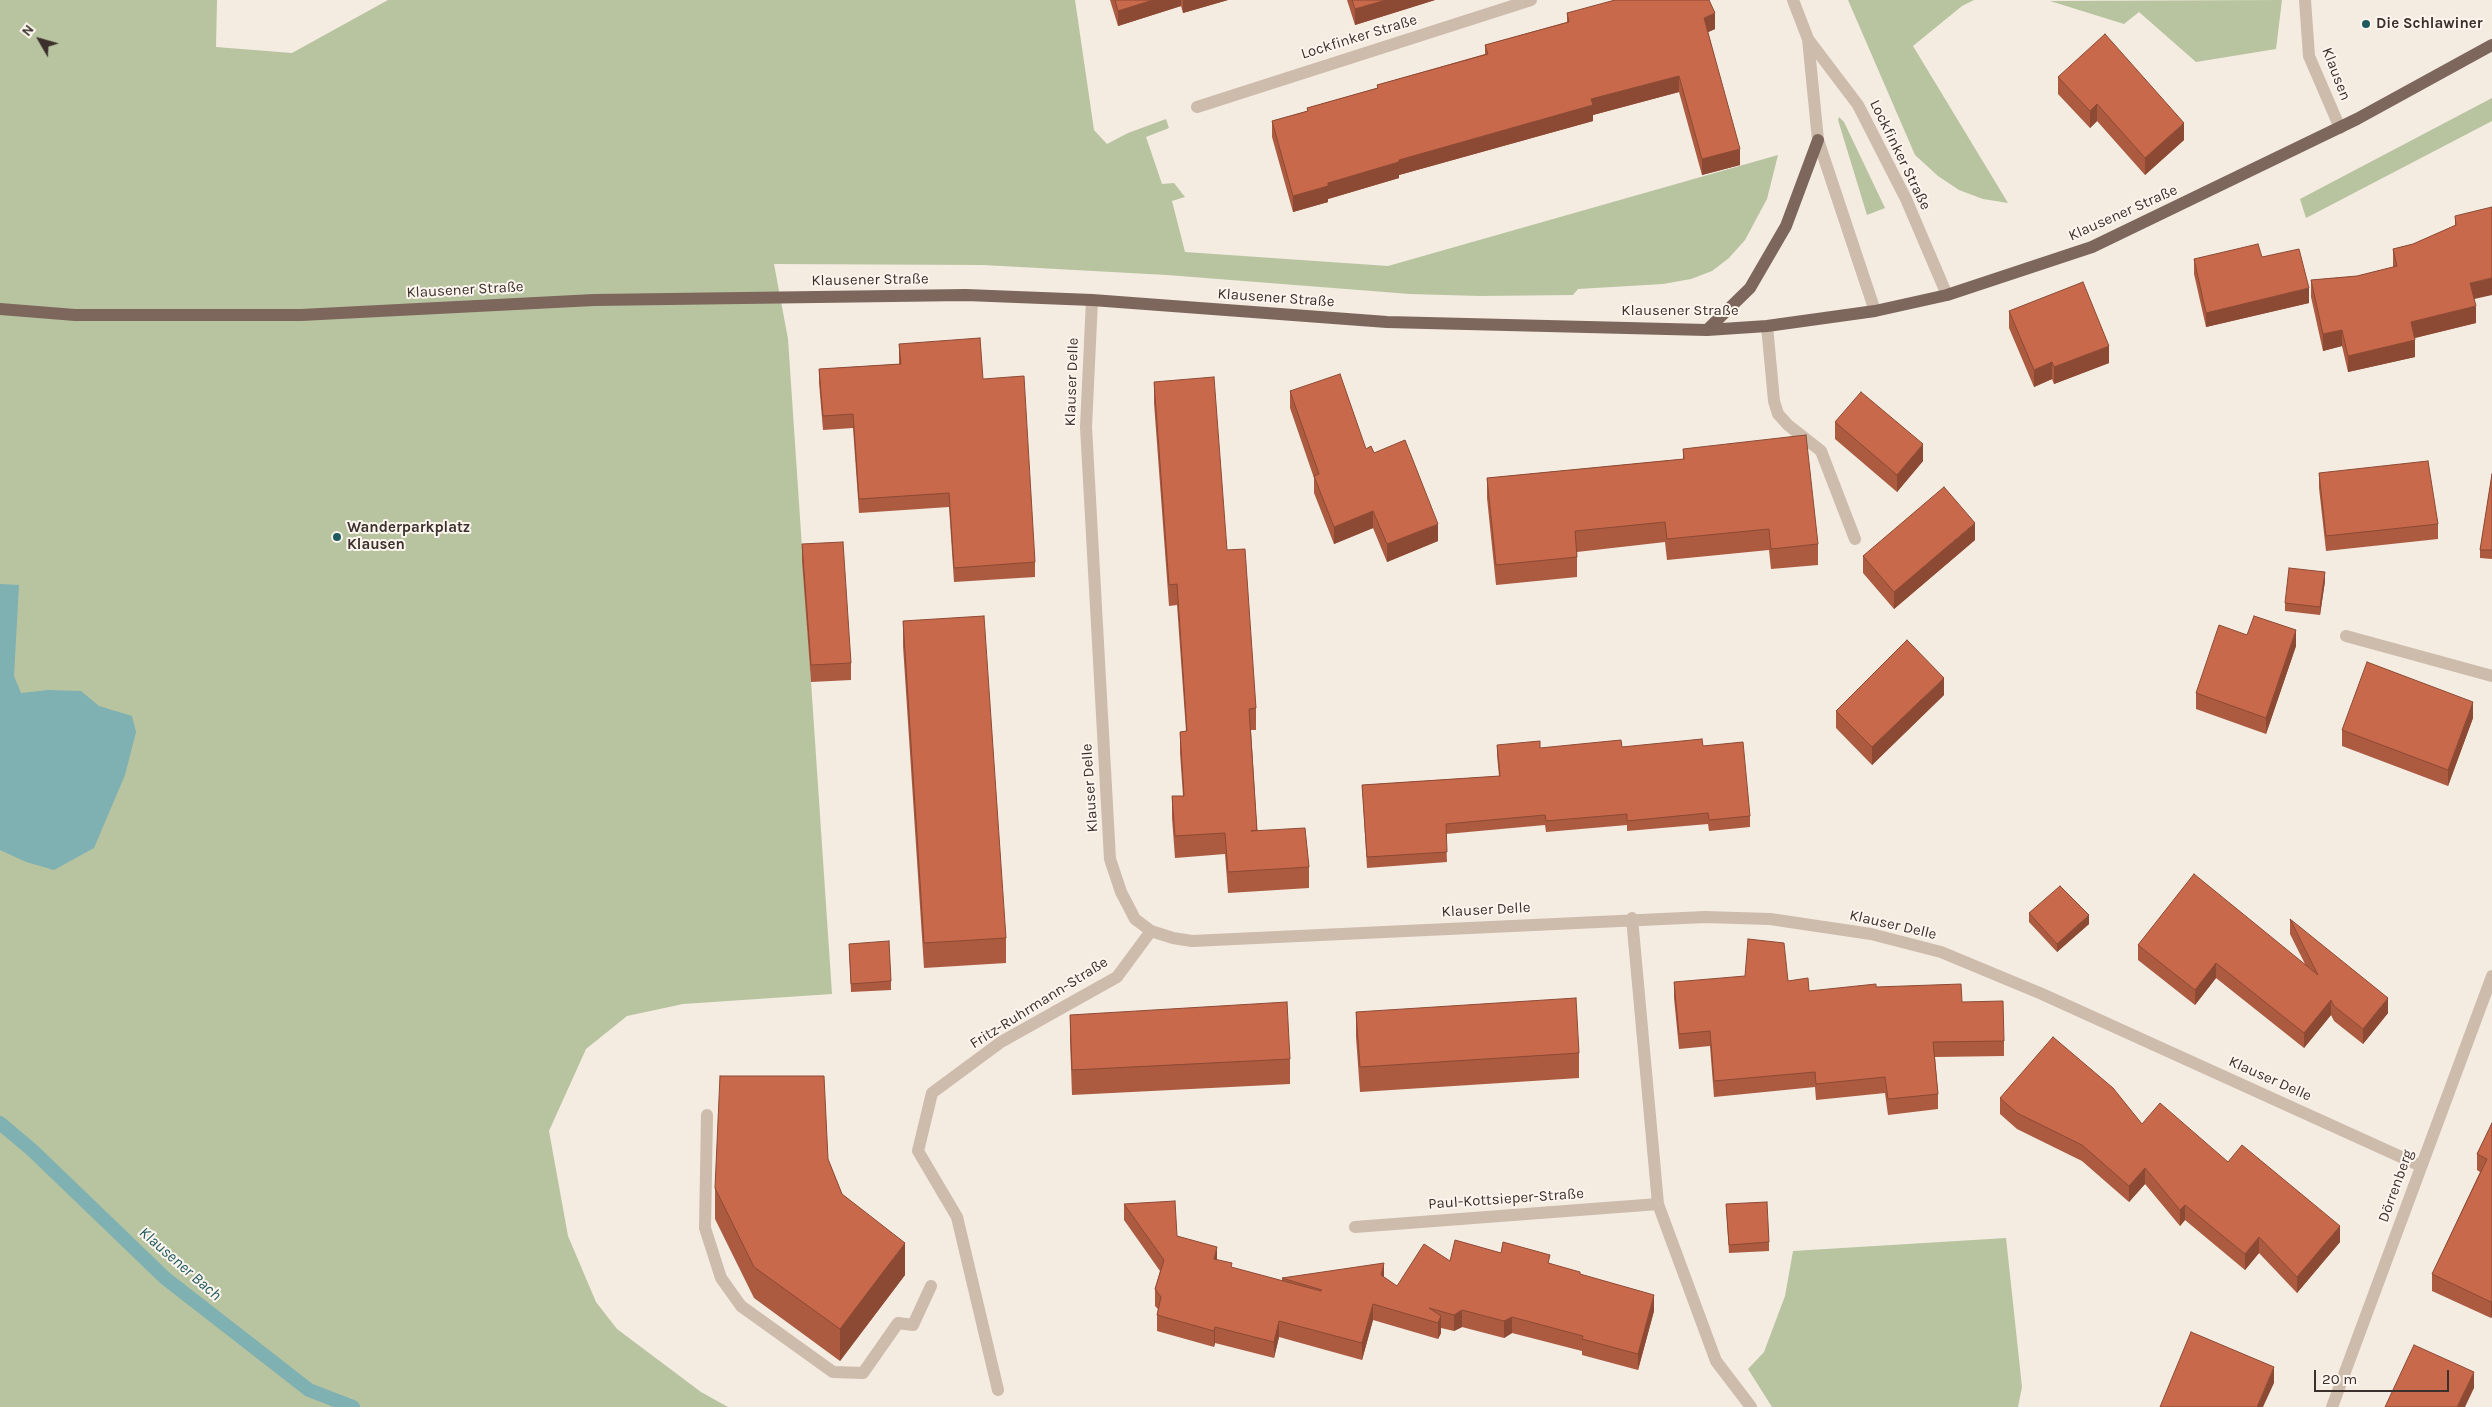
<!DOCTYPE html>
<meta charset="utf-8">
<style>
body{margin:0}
#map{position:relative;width:2492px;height:1407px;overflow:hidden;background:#f4ebe1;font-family:Karla,sans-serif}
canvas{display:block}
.north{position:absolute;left:15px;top:15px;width:50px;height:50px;-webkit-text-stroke:4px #fbf5ee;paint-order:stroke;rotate:308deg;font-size:14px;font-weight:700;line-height:20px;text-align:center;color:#3b302b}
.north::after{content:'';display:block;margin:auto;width:18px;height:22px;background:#3b302b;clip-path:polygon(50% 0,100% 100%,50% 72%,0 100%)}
.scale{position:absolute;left:2314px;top:1370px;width:135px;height:22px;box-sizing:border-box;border:2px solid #3b302b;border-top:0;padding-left:6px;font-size:15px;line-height:18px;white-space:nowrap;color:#3b302b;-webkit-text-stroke:4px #fbf5ee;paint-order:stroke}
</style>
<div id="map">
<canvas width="2492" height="1407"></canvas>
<div class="north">N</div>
<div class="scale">20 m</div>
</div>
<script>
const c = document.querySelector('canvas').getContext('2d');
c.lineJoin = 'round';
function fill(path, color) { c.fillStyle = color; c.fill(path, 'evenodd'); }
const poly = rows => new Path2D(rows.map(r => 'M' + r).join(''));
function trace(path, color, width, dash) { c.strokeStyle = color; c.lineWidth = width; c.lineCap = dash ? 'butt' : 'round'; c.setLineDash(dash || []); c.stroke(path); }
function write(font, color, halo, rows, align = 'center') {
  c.font = font + ' Karla,sans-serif'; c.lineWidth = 4; c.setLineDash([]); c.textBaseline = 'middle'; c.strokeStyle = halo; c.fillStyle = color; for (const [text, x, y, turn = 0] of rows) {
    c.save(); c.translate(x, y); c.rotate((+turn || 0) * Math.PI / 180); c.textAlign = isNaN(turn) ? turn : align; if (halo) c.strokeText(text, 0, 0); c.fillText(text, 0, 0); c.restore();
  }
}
const green = poly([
 [0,0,217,0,216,47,292,53,388,0,1075,0,1094,130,1107,144,1128,133,1166,119,1169,128,1146,137,1162,184,1174,183,1185,197,1172,201,1185,252,1388,266,1778,155,1767,199,1745,240,1729,258,1712,271,1691,279,1663,284,1578,289,1573,295,1480,296,1410,294,1167,275,983,265,774,264,788,339,832,994,683,1004,627,1016,586,1049,549,1131,568,1236,596,1302,617,1329,701,1392,728,1407,0,1407],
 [1848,0,1974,0,1962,6,1913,46,2008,203,1983,199,1959,190,1938,176,1915,155],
 [2282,0,2276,49,2196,62,2139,12,2124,24,2050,1],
 [2492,98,2492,121,2306,218,2300,199],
 [1839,117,1844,122,1885,208,1867,215,1838,120],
 [2006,1238,2022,1387,2018,1407,1772,1407,1748,1369,1764,1352,1785,1296,1793,1251]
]);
const water = poly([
 [0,584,19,585,14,676,21,693,48,690,81,691,99,706,132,716,136,732,125,775,94,848,54,870,26,862,0,850]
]);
const stream = poly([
 [0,1123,32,1150,165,1278,309,1390,353,1407]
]);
const minor = poly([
 [1793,0,1808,39,1858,105,1906,199,1947,295],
 [2305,0,2309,56,2340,128],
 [1808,39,1818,140,1875,311],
 [1197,107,1531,0],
 [1092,300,1086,427,1110,859,1121,892,1135,919,1151,931,1173,938,1192,941,1705,917,1770,919,1871,934,1941,952,2042,994,2421,1166],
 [1767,326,1774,401,1778,414,1788,425,1821,451,1855,539],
 [2346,636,2492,676],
 [1632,918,1658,1204,1716,1361,1751,1407],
 [707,1115,705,1228,721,1278,741,1306,833,1372,863,1373,898,1323,913,1325,931,1286],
 [1355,1227,1658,1204],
 [998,1390,957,1217,918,1151,932,1093,1001,1042,1117,977,1151,931],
 [2332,1407,2492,976]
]);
const major = poly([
 [0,309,75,315,301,315,594,300,966,295,1092,300,1387,322,1707,330,1767,326,1875,311,1947,295,2092,247,2357,119,2492,45],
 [1707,330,1750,288,1786,226,1818,140]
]);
const wall = poly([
 [1110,0,1228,0,1183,13,1181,6,1118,26],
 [1347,0,1435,0,1355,25],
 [1567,13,1715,29,1708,32,1740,165,1702,175,1679,92,1593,115,1593,121,1399,175,1399,178,1328,199,1328,202,1293,212,1272,137,1272,121,1307,111,1307,108,1377,88,1377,85,1485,54,1485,45,1567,22],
 [2058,77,2184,140,2145,175,2097,121,2090,128,2058,94],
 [2455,216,2474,299,2476,323,2414,338,2415,357,2348,372,2342,346,2323,351,2311,297,2311,280,2357,276,2393,267,2393,249,2413,244,2455,226],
 [2262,257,2309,303,2206,327,2194,274,2194,259],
 [2009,311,2109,363,2054,384,2052,379,2034,387,2009,328],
 [899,344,983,379,1035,562,1035,577,954,582,949,507,859,513,853,428,823,430,819,383,819,369,899,364],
 [1154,382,1227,550,1256,708,1256,730,1251,730,1257,830,1309,867,1309,888,1228,893,1225,854,1175,858,1172,818,1172,796,1183,796,1180,753,1180,732,1186,731,1177,605,1169,606,1154,403],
 [1290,391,1366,449,1374,453,1438,541,1387,562,1373,528,1334,544,1314,493,1314,478,1290,408],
 [1835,422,1923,461,1897,492,1835,439],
 [1683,449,1818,544,1818,565,1771,569,1769,550,1667,560,1665,542,1577,552,1577,577,1496,585,1487,498,1487,478,1683,459],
 [2319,473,2438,524,2438,539,2326,551,2319,488],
 [2492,474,2492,559,2480,558,2480,550],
 [1975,540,1894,609,1863,573,1863,556],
 [802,544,851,663,851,680,811,682,802,561],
 [2325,581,2320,615,2285,611,2285,603],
 [903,621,1006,938,1006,963,924,968,903,646],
 [2247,635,2296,646,2266,734,2196,709,2196,693],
 [1944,695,1872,765,1836,728,1836,711],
 [2473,718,2448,786,2342,746,2342,730],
 [1497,745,1540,748,1703,746,1750,816,1750,827,1709,831,1708,824,1627,831,1627,825,1546,832,1545,825,1446,834,1447,862,1367,868,1362,785,1499,776,1497,755],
 [2029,913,2089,924,2057,952,2029,922],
 [2290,919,2388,1013,2363,1044,2334,1021,2331,1015,2304,1048,2216,978,2195,1005,2138,960,2138,945,2305,964,2290,934],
 [849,944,891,981,891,990,851,992],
 [1788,981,1809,991,1876,987,1962,1002,2004,1041,2004,1056,1935,1057,1938,1094,1938,1109,1888,1115,1885,1093,1816,1100,1815,1087,1714,1097,1710,1046,1679,1049,1674,998,1674,982],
 [1356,1012,1579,1053,1579,1078,1360,1092,1356,1037],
 [1070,1015,1290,1059,1290,1084,1072,1095,1070,1040],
 [2000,1098,2142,1124,2228,1162,2340,1242,2297,1293,2259,1253,2245,1270,2185,1220,2180,1226,2145,1184,2129,1202,2082,1161,2017,1129,2000,1114],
 [2492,1123,2491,1318,2432,1291,2432,1274,2480,1172,2477,1170,2477,1154],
 [828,1159,842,1194,905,1275,840,1361,754,1298,715,1219,715,1188],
 [1124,1204,1217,1260,1232,1268,1282,1281,1282,1278,1384,1277,1397,1286,1450,1261,1501,1253,1550,1263,1580,1275,1654,1311,1638,1370,1582,1355,1582,1351,1512,1333,1504,1338,1462,1327,1454,1331,1441,1328,1441,1333,1438,1339,1373,1320,1362,1360,1279,1337,1274,1358,1215,1343,1214,1347,1157,1331,1157,1315,1158,1309,1155,1306,1155,1289,1160,1271,1124,1220],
 [1726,1204,1769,1242,1769,1251,1729,1253]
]);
const shadedWall = poly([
 [1153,0,1181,0,1181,6,1118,26,1118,11],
 [1183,0,1228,0,1183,13],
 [1386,0,1435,0,1355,25,1355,9],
 [1715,13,1715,29,1704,34,1704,18],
 [1679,76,1679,92,1593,115,1593,121,1399,175,1399,178,1328,199,1328,202,1293,212,1293,196,1328,183,1399,160,1591,99],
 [2097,104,2097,121,2090,128,2090,111],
 [2184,123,2184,140,2145,175,2145,158],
 [1740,149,1740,165,1702,175,1702,159],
 [2492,278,2492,295,2470,300,2470,283],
 [2309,288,2309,303,2206,327,2206,313],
 [2476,306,2476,323,2411,339,2411,322],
 [2342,330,2342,346,2323,351,2323,334],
 [2415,340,2415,357,2348,372,2348,356],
 [2109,346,2109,363,2054,384,2054,367],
 [2052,362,2052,379,2034,387,2034,370],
 [1923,444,1923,461,1897,492,1897,475],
 [1373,511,1373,528,1334,544,1334,527],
 [1975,523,1975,540,1894,609,1894,592],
 [1438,524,1438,541,1387,562,1387,544],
 [2325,572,2325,581,2320,615,2320,607],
 [2296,630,2296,646,2266,734,2266,718],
 [1944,678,1944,695,1872,765,1872,747],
 [2473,702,2473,718,2448,786,2448,770],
 [2089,915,2089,924,2057,952,2057,944],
 [2216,963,2216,978,2195,1005,2195,990],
 [2388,998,2388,1013,2363,1044,2363,1029],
 [2331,1000,2331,1015,2304,1048,2304,1033],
 [2145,1168,2145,1184,2129,1202,2129,1186],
 [2185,1205,2185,1220,2180,1226,2180,1210],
 [2340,1226,2340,1242,2297,1293,2297,1277],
 [2259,1237,2259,1253,2245,1270,2245,1254],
 [905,1243,905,1275,840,1361,840,1329],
 [1217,1247,1217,1263,1214,1259],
 [1384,1263,1384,1279,1381,1275],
 [1654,1295,1654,1311,1638,1370,1638,1354],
 [2492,1300,2492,1317,2491,1318,2491,1302],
 [1373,1304,1373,1320,1362,1360,1362,1343],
 [1462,1310,1462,1327,1454,1331,1454,1315],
 [1441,1316,1441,1333,1438,1339,1438,1323],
 [1512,1317,1512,1333,1504,1338,1504,1321],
 [1279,1321,1279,1337,1274,1358,1274,1342],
 [1215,1327,1215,1343,1214,1347,1214,1331],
 [2274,1367,2274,1383,2263,1407,2257,1407],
 [2474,1372,2474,1388,2465,1407,2457,1407]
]);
const building = poly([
 [1115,0,1153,0,1118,11,1115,0],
 [1352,0,1386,0,1355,9,1352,0],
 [1615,0,1709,0,1715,13,1704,18,1740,149,1702,159,1679,76,1591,99,1593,105,1399,160,1399,162,1328,183,1328,186,1293,196,1272,121,1308,111,1307,108,1378,88,1377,85,1488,54,1485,45,1569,22,1567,13,1615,0],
 [2105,34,2184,123,2145,158,2097,104,2090,111,2058,77,2105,34],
 [2492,207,2492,278,2470,283,2476,306,2411,322,2415,340,2348,356,2342,330,2323,334,2311,280,2357,276,2397,266,2393,249,2413,244,2456,225,2455,216,2492,207],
 [2258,244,2262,257,2299,249,2309,288,2206,313,2194,259,2258,244],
 [2083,282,2109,346,2054,367,2052,362,2034,370,2009,311,2083,282],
 [980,338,983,379,1024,376,1035,562,954,568,949,493,859,499,853,414,823,416,819,369,901,364,899,344,980,338],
 [1340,374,1366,449,1371,446,1374,453,1405,440,1438,524,1387,544,1373,511,1334,527,1314,476,1319,474,1290,391,1340,374],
 [1214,377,1227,550,1245,549,1256,708,1249,709,1257,830,1251,831,1305,828,1309,867,1228,872,1225,833,1175,836,1172,796,1184,796,1180,732,1187,731,1177,584,1169,585,1154,382,1214,377],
 [1861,392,1923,444,1897,475,1835,422,1861,392],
 [1806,435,1818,544,1771,549,1769,529,1667,539,1665,522,1575,531,1577,557,1496,565,1487,478,1684,459,1683,449,1806,435],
 [2428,461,2438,524,2326,536,2319,473,2428,461],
 [2492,474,2492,550,2480,550,2492,474],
 [1944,487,1975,523,1894,592,1863,556,1944,487],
 [843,542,851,663,811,665,802,544,843,542],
 [2289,568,2325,572,2320,607,2285,603,2289,568],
 [984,616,1006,938,924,943,903,621,984,616],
 [2254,616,2296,630,2266,718,2196,693,2219,625,2247,635,2254,616],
 [1907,640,1944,678,1872,747,1836,711,1907,640],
 [2367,662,2473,702,2448,770,2342,730,2367,662],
 [1702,739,1703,746,1743,742,1750,816,1709,820,1708,813,1627,821,1627,814,1546,821,1545,815,1446,824,1447,852,1367,857,1362,785,1500,776,1497,745,1540,741,1540,748,1621,740,1622,747,1702,739],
 [2194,874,2318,975,2290,919,2388,998,2363,1029,2334,1006,2331,1000,2304,1033,2216,963,2195,990,2138,945,2194,874],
 [2060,886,2089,915,2057,944,2029,913,2060,886],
 [1748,939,1784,943,1788,981,1808,978,1809,991,1876,984,1876,987,1961,984,1962,1002,2003,1001,2004,1041,1933,1042,1938,1094,1888,1099,1885,1077,1816,1084,1815,1072,1714,1081,1710,1031,1679,1034,1674,982,1745,976,1748,939],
 [889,941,891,981,851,984,849,944,889,941],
 [1576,998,1579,1053,1360,1067,1356,1012,1576,998],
 [1287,1002,1290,1059,1072,1070,1070,1015,1287,1002],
 [2053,1037,2113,1088,2142,1124,2160,1103,2228,1162,2242,1145,2340,1226,2297,1277,2259,1237,2245,1254,2185,1205,2180,1210,2145,1168,2129,1186,2082,1145,2017,1113,2000,1098,2053,1037],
 [720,1076,824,1076,828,1159,842,1194,905,1243,840,1329,754,1267,715,1188,720,1076],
 [2492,1123,2492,1300,2491,1302,2432,1274,2487,1159,2477,1154,2492,1123],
 [1175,1201,1177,1236,1217,1247,1214,1259,1232,1263,1231,1267,1321,1291,1322,1290,1282,1278,1384,1263,1381,1275,1397,1286,1424,1244,1450,1261,1455,1240,1501,1253,1503,1242,1550,1255,1548,1263,1580,1272,1580,1274,1654,1295,1638,1354,1582,1339,1583,1336,1512,1317,1504,1321,1462,1310,1454,1315,1429,1308,1441,1316,1438,1323,1373,1304,1362,1343,1279,1321,1274,1342,1215,1327,1214,1331,1157,1315,1161,1297,1155,1289,1164,1260,1124,1204,1175,1201],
 [1767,1202,1769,1242,1729,1245,1726,1204,1767,1202],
 [2191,1332,2274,1367,2257,1407,2160,1407,2191,1332],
 [2414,1345,2474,1372,2457,1407,2385,1407,2414,1345]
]);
const markers = [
 [2366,24,5,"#1f5a5e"],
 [337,537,5,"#1f5a5e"]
];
const poiNames = [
 ["Die Schlawiner",2376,24],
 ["Wanderparkplatz",347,528],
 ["Klausen",347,545]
];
const streetNames = [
 ["Lockfinker Straße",1359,37,-17],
 ["Klausen",2336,74,69],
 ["Lockfinker Straße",1900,155,64],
 ["Klausener Straße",2123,213,-24],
 ["Klausener Straße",870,280,-1],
 ["Klausener Straße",465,290,-3],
 ["Klausener Straße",1276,298,4],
 ["Klausener Straße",1680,311],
 ["Klauser Delle",1072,382,-88],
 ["Klauser Delle",1090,788,-94],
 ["Klauser Delle",1486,910,-3],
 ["Klauser Delle",1893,925,13],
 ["Fritz-Ruhrmann-Straße",1039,1003,-32],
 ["Klauser Delle",2270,1079,24],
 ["Dörrenberg",2396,1186,-70],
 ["Paul-Kottsieper-Straße",1506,1199,-4]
];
const waterNames = [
 ["Klausener Bach",180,1264,41]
];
fill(green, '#b8c4a0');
fill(water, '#7fb0b2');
trace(stream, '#7fb0b2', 14);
trace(minor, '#cdbbac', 12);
trace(major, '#7d675c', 12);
fill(wall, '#ac5a40');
fill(shadedWall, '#8c4a34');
fill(building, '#c8694b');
trace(building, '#8c4a34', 1);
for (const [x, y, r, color] of markers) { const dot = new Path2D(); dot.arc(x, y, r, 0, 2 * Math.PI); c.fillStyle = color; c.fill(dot); trace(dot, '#fbf5ee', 2); }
write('bold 15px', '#3b302b', '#fbf5ee', poiNames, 'left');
write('15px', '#3b302b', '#fbf5ee', streetNames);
write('italic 16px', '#1f5a5e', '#fbf5ee', waterNames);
</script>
